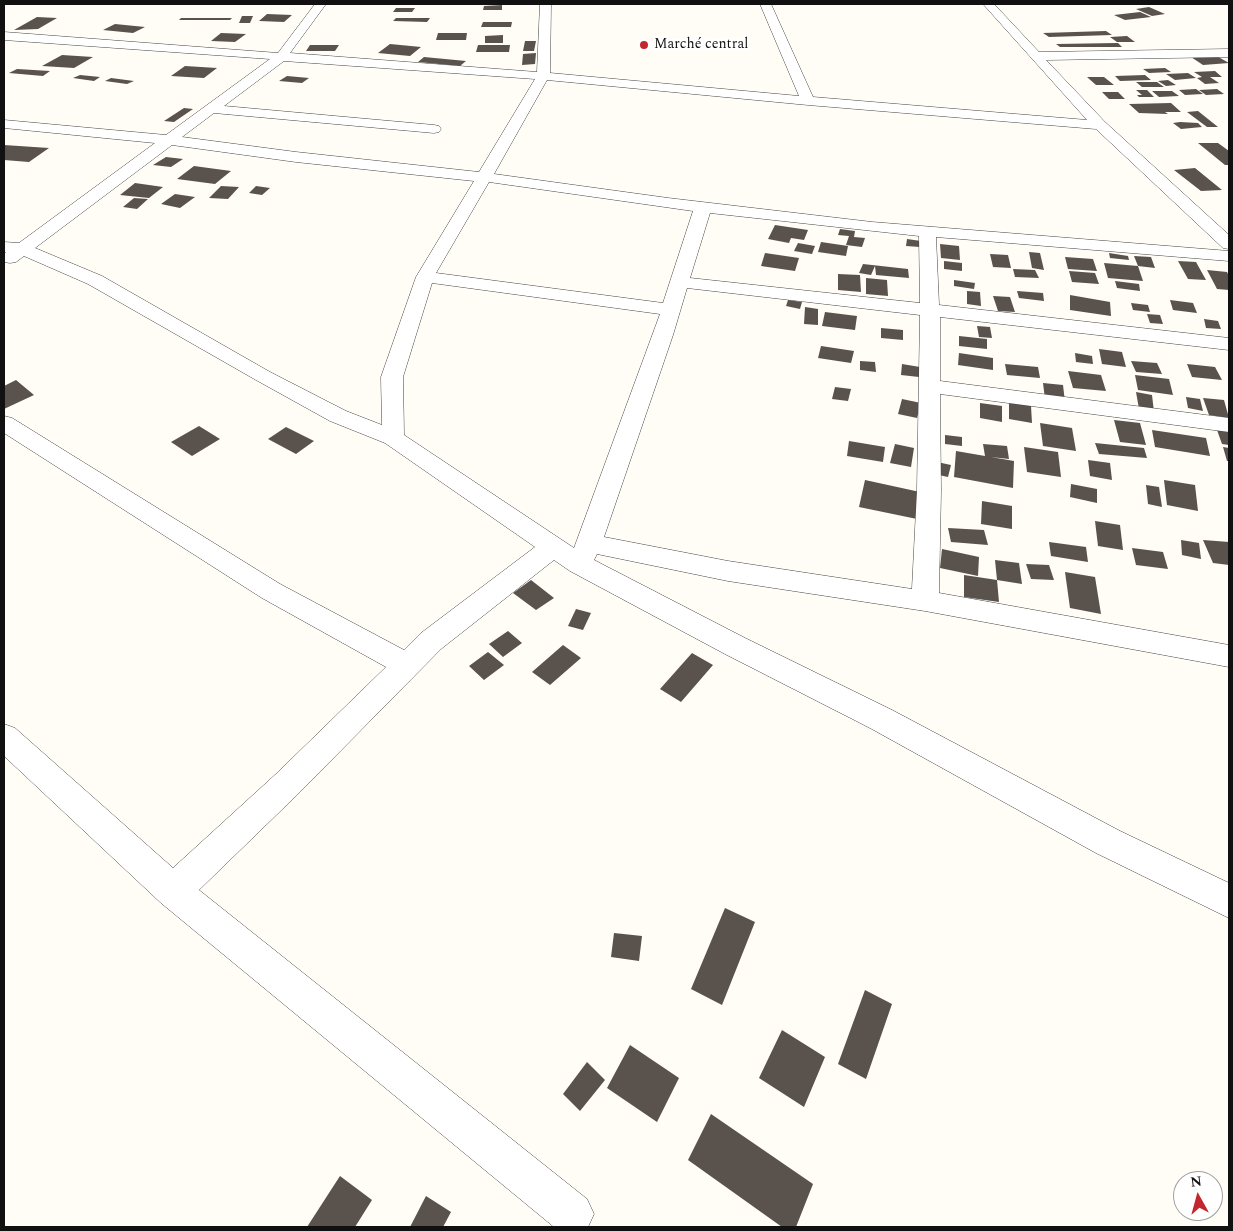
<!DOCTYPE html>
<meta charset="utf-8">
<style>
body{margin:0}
#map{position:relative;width:1233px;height:1231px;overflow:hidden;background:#fffdf5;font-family:Spectral,serif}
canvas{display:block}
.frame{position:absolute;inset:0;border:5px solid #111;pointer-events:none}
.north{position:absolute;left:1173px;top:1171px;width:50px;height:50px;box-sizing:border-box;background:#fff;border:1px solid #a0a0a0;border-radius:50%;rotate:353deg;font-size:14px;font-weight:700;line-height:20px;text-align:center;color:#111}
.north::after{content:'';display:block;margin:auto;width:18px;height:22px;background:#c4262e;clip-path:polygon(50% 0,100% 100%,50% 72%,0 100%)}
</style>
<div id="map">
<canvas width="1233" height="1231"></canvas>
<div class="frame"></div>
<div class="north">N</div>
</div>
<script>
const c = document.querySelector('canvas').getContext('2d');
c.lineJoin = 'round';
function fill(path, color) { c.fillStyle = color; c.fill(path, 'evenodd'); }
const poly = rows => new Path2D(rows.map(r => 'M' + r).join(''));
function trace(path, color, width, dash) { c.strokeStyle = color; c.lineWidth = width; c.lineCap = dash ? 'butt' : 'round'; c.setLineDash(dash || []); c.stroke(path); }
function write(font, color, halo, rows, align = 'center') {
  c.font = font + ' Spectral,serif'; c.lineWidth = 5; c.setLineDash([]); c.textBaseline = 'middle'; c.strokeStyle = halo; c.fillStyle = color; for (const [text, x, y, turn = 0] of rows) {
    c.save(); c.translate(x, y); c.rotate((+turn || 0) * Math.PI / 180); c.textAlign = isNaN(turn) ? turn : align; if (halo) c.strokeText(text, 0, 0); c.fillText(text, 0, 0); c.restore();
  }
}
const building = poly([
 [502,5,502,10,483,10,484,6],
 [1149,7,1165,14,1152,16,1136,9],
 [396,8,415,8,412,12,393,12],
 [1140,12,1151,17,1125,20,1114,15],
 [267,14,292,15,284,22,259,21],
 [242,16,253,16,250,23,239,23],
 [37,17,57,18,38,29,14,30],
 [181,18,232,18,230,20,179,20],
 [396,18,430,18,427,22,393,21],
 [483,22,512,22,511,27,481,27],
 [115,24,145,27,133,33,103,30],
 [1106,31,1112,35,1049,37,1043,33],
 [221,33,246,34,235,42,211,41],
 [438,33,467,33,466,40,436,40],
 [503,35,503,43,485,43,485,36],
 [1127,36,1135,42,1117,42,1110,37],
 [525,41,536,41,534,51,523,51],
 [1118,43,1122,47,1060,47,1056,44],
 [390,44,421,47,410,56,378,53],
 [310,45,339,45,335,51,306,51],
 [478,45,510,45,509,52,476,52],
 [536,53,535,64,522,65,523,54],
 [1213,54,1229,63,1203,65,1188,55],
 [62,55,93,57,74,68,42,66],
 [424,57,466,61,460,66,418,62],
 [185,66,217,68,204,78,171,76],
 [1165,68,1171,72,1149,73,1143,69],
 [17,69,50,71,43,76,9,73],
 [1215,71,1222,77,1210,77,1219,83,1205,84,1197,78,1202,77,1194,72],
 [1188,73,1196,78,1175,80,1166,74],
 [80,75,100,77,94,81,73,78],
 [1145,75,1151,80,1120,81,1115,76],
 [287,76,309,78,302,83,279,81],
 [1087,77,1104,77,1114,85,1096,85],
 [111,78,134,81,127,84,105,81],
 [1168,80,1176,85,1166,86,1158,81],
 [1136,82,1157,82,1164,87,1142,87],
 [1196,89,1203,94,1185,95,1179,90],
 [1217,89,1224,94,1206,95,1199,90],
 [1136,90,1147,90,1154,97,1139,97,1137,95,1142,95],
 [1152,91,1172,91,1179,96,1159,97],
 [1102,92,1118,92,1125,99,1109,99],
 [1171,103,1181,112,1165,112,1168,114,1139,113,1129,104],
 [184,108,193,109,174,122,164,121],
 [1198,111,1218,127,1207,127,1187,112],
 [1180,122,1198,123,1202,127,1181,129,1173,123],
 [1198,143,1218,143,1229,151,1229,165,1225,165],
 [4,145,49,148,29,162,4,160],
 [166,157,183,159,171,167,153,165],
 [194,166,231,171,215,184,177,179],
 [1195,168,1222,190,1201,191,1174,170],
 [135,183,163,187,149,198,120,195],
 [221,186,239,187,228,199,209,198],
 [256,186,270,188,262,195,249,193],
 [175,194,195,197,180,208,161,204],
 [134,198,148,199,137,209,123,207],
 [775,225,808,230,804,240,791,238,789,243,768,239],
 [840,229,855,231,854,237,865,238,862,247,846,245,849,236,838,235],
 [907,239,921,241,920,247,906,246],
 [821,242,848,246,846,256,818,252],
 [798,243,815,246,812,254,794,251],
 [940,244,959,246,960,260,941,258],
 [1029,252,1040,253,1044,270,1032,268],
 [765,253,799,258,795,271,761,266],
 [1109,253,1128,256,1129,260,1110,258],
 [990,254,1008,255,1011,268,993,267],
 [1134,256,1151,257,1155,268,1138,266],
 [1065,257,1093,259,1097,271,1068,269],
 [944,261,962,263,962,271,944,269],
 [1178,261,1196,262,1206,280,1188,279],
 [1104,263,1138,266,1143,281,1108,278],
 [863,264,908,269,909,278,876,275,875,266,871,275,859,273],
 [1013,269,1035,270,1039,278,1015,277],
 [1207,270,1227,272,1229,276,1229,290,1217,289],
 [1069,271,1095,273,1099,284,1072,282],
 [838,274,860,275,861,292,838,290],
 [866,278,887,280,888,296,866,294],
 [954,280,975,283,974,289,954,286],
 [1115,281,1139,284,1140,291,1117,288],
 [967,291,980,292,981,306,967,304],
 [1017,291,1043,293,1044,301,1019,298],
 [1070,295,1110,302,1111,316,1070,310],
 [993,296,1010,297,1015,312,998,311],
 [788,300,802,302,800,309,786,306],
 [1170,300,1193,303,1197,313,1173,310],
 [1131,303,1148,305,1150,312,1133,310],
 [805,307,818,309,818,325,804,324],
 [825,312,857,316,855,330,822,326],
 [1147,314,1160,315,1163,324,1150,323],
 [1204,319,1218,321,1221,329,1206,328],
 [977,326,990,327,992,338,979,337],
 [881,328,903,330,903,340,881,338],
 [959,336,987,339,987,349,959,346],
 [821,346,854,351,851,363,818,358],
 [1099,349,1122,352,1126,367,1102,364],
 [959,353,993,358,993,370,958,365],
 [1075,353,1092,356,1093,364,1076,362],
 [860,361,875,362,876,372,860,370],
 [1131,361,1157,363,1162,374,1136,372],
 [902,364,920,367,919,377,901,375],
 [1005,364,1038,367,1040,378,1007,375],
 [1187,364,1215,367,1222,380,1192,377],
 [1068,371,1101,375,1106,391,1073,388],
 [1135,375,1169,379,1173,395,1138,390],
 [16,380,34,395,4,409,4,386],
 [1043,383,1063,385,1065,402,1045,399],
 [835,387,851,389,848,401,832,399],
 [1136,392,1152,395,1154,412,1139,409],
 [1186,397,1200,399,1203,411,1188,408],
 [1203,398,1224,400,1229,418,1209,415],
 [902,399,921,403,917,418,898,414],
 [1009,402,1031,406,1032,423,1009,419],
 [980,403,1002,406,1002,422,980,418],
 [1114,420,1140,423,1146,445,1120,442],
 [1040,423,1072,428,1076,451,1043,446],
 [199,426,220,439,192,456,171,442],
 [286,427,314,441,296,454,268,439],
 [1152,430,1206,438,1210,456,1155,447],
 [1217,430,1229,431,1229,445,1222,444],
 [945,435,962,437,962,446,945,444],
 [849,441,885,447,883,462,847,456],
 [1095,443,1144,448,1147,458,1099,454],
 [895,444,914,448,911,467,890,463],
 [983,444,1007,446,1009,459,991,457,1014,461,1013,488,954,477,956,451,985,456],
 [1024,447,1058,452,1061,477,1027,472],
 [1223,447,1229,448,1229,461,1227,461],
 [1088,460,1110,463,1112,480,1090,476],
 [937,462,951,465,948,477,934,474],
 [865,480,920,492,917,519,859,507],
 [1164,480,1195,485,1198,511,1167,505],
 [1071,484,1097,489,1097,503,1070,497],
 [1146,485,1159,487,1162,507,1148,504],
 [982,501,1012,506,1012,529,981,524],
 [1095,521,1120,525,1123,550,1098,546],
 [948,528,984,530,988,545,951,542],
 [1181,540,1199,543,1201,559,1182,555],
 [1203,540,1229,542,1229,565,1213,563],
 [1049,542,1086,547,1088,562,1051,556],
 [1132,548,1163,552,1168,569,1136,565],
 [942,549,979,557,978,576,940,568],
 [995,560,1019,563,1022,584,997,580],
 [1026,564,1049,565,1054,580,1031,579],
 [1065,572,1095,577,1101,614,1070,608],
 [964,575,997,580,999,602,964,597],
 [531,580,554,598,536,610,513,593],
 [576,609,591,613,583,630,568,626],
 [508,631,522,643,503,657,489,644],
 [563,645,581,658,550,685,532,672],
 [488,652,504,665,484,680,469,666],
 [692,653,713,665,681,702,660,689],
 [725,908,755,922,722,1005,691,989],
 [614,933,642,936,639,961,611,957],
 [865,990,892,1004,866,1079,838,1064],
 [782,1030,825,1057,804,1107,759,1078],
 [630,1045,679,1078,657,1122,607,1088],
 [587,1062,605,1080,580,1111,563,1094],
 [711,1114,813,1184,796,1227,782,1227,688,1160],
 [340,1176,372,1200,355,1227,307,1227],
 [426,1196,451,1212,443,1227,410,1227]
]);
const minor = poly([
 [315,4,326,4,290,53,537,72,540,4,551,4,550,73,799,96,760,4,771,4,813,97,1087,120,983,4,994,4,1039,52,1229,49,1229,57,1046,60,1105,122,1229,235,1229,249,1223,248,1096,129,808,105,547,80,494,174,668,198,872,222,1229,251,1229,261,936,237,939,305,1229,338,1229,350,940,317,940,381,1229,418,1229,432,940,394,941,490,939,593,1229,645,1229,667,925,611,728,581,597,554,594,560,745,638,892,710,1120,831,1229,883,1229,918,1096,853,870,728,725,654,570,571,554,560,441,649,298,794,199,890,587,1199,594,1214,588,1227,554,1227,161,903,4,756,4,724,15,728,173,868,276,774,386,667,262,598,4,433,4,416,12,418,280,584,404,650,421,633,535,547,385,443,330,421,256,380,88,284,24,256,16,262,10,263,4,262,4,254,6,252,4,252,4,242,19,243,155,143,4,128,4,120,166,135,270,59,4,40,4,32,278,53,315,4],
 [284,61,535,79,479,172,296,152,182,137,214,113,434,133,439,132,441,129,439,126,434,125,224,106,284,61],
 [172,145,296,162,474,181,416,277,381,377,382,425,346,411,270,372,102,276,35,248,172,145],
 [489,182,693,211,663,303,436,273,489,182],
 [710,213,919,236,920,303,690,278,710,213],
 [432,283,660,314,574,548,404,435,403,377,432,283],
 [687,288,920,315,917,490,912,589,728,561,604,537,673,335,687,288]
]);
const markers = [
 [644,45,5,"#c4262e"]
];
const farPoinames = [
 ["Marché central",654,45]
];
fill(building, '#5a524d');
trace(minor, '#444', 1);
fill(minor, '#fff');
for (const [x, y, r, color] of markers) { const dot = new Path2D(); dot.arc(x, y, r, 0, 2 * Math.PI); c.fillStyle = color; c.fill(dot); trace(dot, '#fff', 2); }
write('14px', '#111', '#fff', farPoinames, 'left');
</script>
